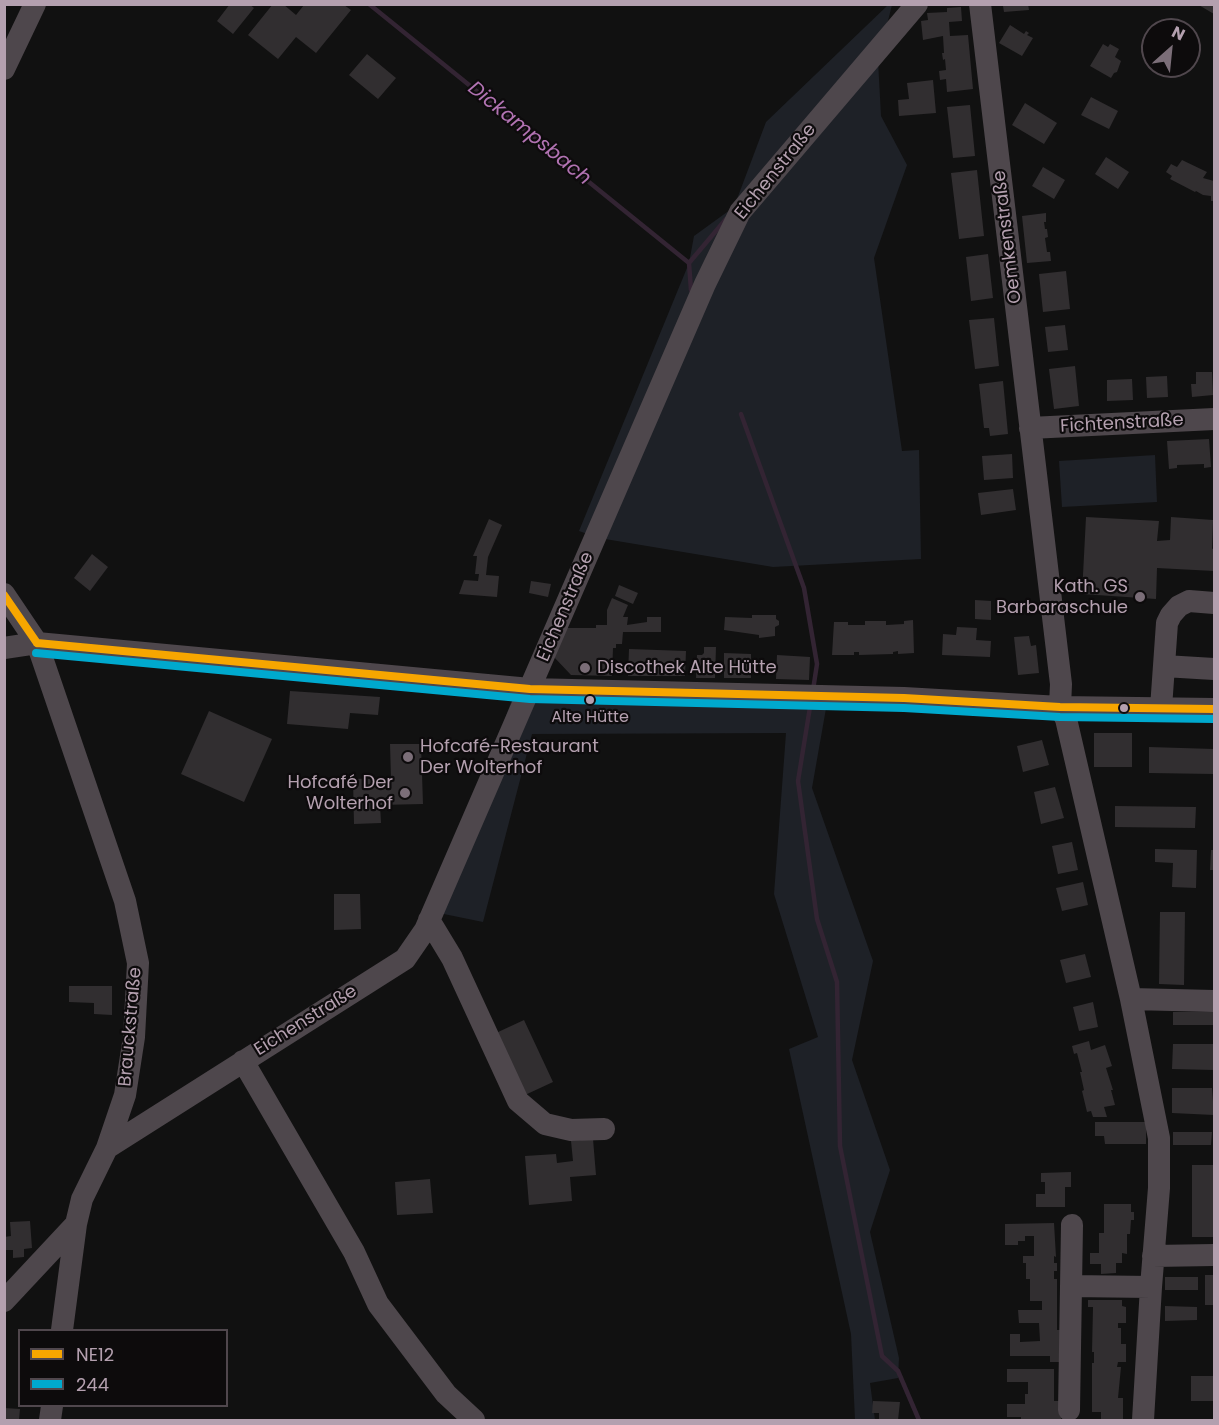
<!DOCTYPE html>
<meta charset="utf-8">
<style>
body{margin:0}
#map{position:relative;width:1219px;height:1425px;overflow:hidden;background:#111;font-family:Poppins,sans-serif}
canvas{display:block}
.frame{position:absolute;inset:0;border:6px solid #b4a0af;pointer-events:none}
.legend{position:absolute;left:18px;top:1329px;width:210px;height:78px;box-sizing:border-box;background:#0d0b0c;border:2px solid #50474d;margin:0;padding:8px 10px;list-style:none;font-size:18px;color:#b4a0af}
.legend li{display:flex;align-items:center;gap:12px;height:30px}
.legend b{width:30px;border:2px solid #50474d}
.north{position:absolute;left:1141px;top:18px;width:60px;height:60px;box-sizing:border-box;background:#0d0b0c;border:2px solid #50474d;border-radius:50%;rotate:27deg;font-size:16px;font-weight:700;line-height:24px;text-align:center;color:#b4a0af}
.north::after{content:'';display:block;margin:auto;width:21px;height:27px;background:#7b6e78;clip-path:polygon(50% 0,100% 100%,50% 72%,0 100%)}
</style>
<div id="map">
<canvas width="1219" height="1425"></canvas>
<div class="frame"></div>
<ul class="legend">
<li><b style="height:8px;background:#f7a600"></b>NE12</li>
<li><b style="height:8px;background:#00a9ce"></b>244</li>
</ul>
<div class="north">N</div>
</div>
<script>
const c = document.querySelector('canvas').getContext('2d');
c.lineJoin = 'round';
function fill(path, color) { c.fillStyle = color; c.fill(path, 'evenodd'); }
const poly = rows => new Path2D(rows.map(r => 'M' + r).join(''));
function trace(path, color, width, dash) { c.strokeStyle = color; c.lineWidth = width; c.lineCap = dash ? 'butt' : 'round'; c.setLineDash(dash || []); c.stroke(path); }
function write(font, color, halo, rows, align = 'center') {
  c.font = font + ' Poppins,sans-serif'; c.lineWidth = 4.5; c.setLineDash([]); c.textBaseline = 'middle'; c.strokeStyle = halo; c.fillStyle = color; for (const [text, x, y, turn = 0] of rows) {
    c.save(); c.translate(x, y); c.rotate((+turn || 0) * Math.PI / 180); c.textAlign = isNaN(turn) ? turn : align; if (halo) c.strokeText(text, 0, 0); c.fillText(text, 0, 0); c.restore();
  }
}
const green = poly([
 [888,5,892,5,878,60,881,116,907,165,874,258,902,451,919,450,921,559,773,567,599,538,579,531,689,263,694,236,734,207,766,122],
 [1155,455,1157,502,1062,507,1059,461],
 [514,694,828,697,812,788,873,961,852,1060,890,1170,870,1232,899,1358,898,1378,870,1383,875,1420,855,1420,851,1334,789,1049,818,1037,774,894,786,733,532,734,483,922,434,912]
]);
const stream = poly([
 [369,4,689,263],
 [691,290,689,263,726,219],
 [741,414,804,588,817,664,813,690],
 [811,701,798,781,817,919,837,982,840,1146,882,1356,898,1371,919,1420]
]);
const building = poly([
 [230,4,249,4,254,8,233,34,217,21],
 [273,4,283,4,296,15,304,5,344,5,351,10,316,53,296,37,278,59,248,35],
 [1006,4,1028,4,1029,10,1004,12,1003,6],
 [1197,4,1214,4,1214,14],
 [961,7,962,21,949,22,950,36,968,35,973,89,947,92,946,79,940,80,939,71,946,70,945,59,943,60,942,53,944,53,943,36,923,40,921,21,928,20,927,13,947,12,947,8],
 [1010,25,1024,34,1026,31,1029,33,1027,35,1033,38,1022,56,999,43],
 [1103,44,1108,47,1110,44,1119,49,1115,57,1121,61,1117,72,1114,73,1111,78,1090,66],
 [367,54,396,78,378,99,349,75],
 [933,80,936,113,899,116,898,100,909,99,907,83],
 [1091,97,1118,111,1109,129,1081,115],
 [1025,103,1057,123,1044,144,1012,125],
 [970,105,975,156,953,158,947,107],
 [1106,157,1129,172,1118,189,1095,174],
 [1182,160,1207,172,1203,178,1214,181,1214,201,1211,201,1211,196,1203,195,1196,191,1195,192,1170,179,1172,176,1166,172,1171,164,1177,167],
 [1043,167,1065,180,1054,199,1032,186],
 [977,170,984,236,959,239,951,173],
 [1046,213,1046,222,1044,222,1045,229,1047,229,1048,237,1045,238,1047,252,1050,252,1051,261,1027,263,1022,216],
 [988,254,993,298,971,301,966,257],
 [1066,271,1070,309,1043,312,1039,274],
 [994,318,999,366,975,369,969,320],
 [1065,325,1068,350,1048,352,1045,327],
 [1075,366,1079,406,1054,409,1049,369],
 [1196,372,1212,372,1213,395,1192,397,1191,384,1196,384],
 [1167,376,1168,397,1147,398,1146,377],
 [1132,379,1133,400,1107,401,1107,380],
 [1003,381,1008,434,990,436,989,428,984,428,979,384],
 [1209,439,1211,467,1204,468,1204,464,1177,465,1177,468,1169,469,1167,441],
 [1012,454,1013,478,984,480,982,456],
 [1013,489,1016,510,981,515,978,493],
 [1086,517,1159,521,1157,541,1170,540,1171,517,1213,520,1212,549,1214,548,1214,571,1157,568,1156,599,1082,594],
 [489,519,502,525,488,557,486,575,499,576,497,597,459,594,464,580,478,581,479,574,475,574,477,556,473,556],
 [92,554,108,567,90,591,74,578],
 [531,581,551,584,548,597,529,593],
 [619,585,638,593,633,604,615,596],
 [612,598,628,605,623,617,628,617,627,625,647,622,647,617,661,617,661,632,623,632,622,644,616,644,616,648,613,648,612,676,571,675,554,657,567,628,596,628,596,625,607,625,607,610],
 [975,600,991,601,991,620,975,619],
 [752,615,776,615,776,619,779,621,779,625,775,627,775,636,759,638,759,635,724,630,725,617,752,618],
 [913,620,914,653,898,654,898,651,893,652,893,654,859,655,859,652,854,652,854,655,832,655,834,622,848,622,848,625,865,625,865,621,886,621,886,625,904,624,904,621],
 [957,627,977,628,976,640,991,641,990,657,942,655,943,634,956,635],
 [1029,636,1031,646,1036,645,1039,673,1018,675,1014,637],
 [704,647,716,647,715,678,696,678,697,655,702,655,704,653],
 [629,649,686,651,685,676,628,676],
 [724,653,751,654,751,678,724,678],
 [777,655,810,657,809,680,776,679],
 [290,691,380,697,378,715,350,713,348,729,287,724],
 [209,711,272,739,244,802,181,774],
 [1094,733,1132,733,1132,767,1094,767],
 [1042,740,1049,765,1023,772,1017,746],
 [390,744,421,744,423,804,380,805,381,823,354,824,353,779,391,778],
 [1149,747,1214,749,1214,774,1149,773],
 [1055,787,1064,818,1041,824,1034,792],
 [1115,806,1196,807,1195,828,1115,827],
 [1072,842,1078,870,1058,874,1052,846],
 [1155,849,1197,850,1196,888,1172,887,1173,863,1155,862],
 [1211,850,1214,850,1214,870,1210,870],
 [1083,882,1088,905,1062,911,1056,888],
 [334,894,360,894,361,929,334,930],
 [1160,912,1185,912,1184,985,1159,984],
 [1085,954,1091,977,1066,983,1060,960],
 [69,986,112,986,112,1015,94,1014,94,1003,69,1002],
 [1093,1002,1098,1027,1079,1031,1073,1007],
 [1173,1012,1214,1012,1214,1025,1173,1025],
 [524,1020,553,1082,525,1095,496,1033],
 [1089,1041,1091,1050,1105,1045,1112,1066,1106,1068,1113,1090,1111,1090,1115,1105,1104,1107,1107,1117,1093,1117,1091,1111,1087,1112,1082,1091,1084,1090,1080,1072,1082,1072,1077,1053,1074,1054,1072,1046],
 [1173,1044,1213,1044,1214,1070,1172,1069],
 [1172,1088,1212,1088,1214,1115,1172,1113],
 [1095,1122,1146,1122,1146,1144,1105,1144,1104,1136,1095,1136],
 [1173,1132,1212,1132,1211,1145,1173,1145],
 [593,1139,596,1175,570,1177,572,1201,529,1205,525,1156,556,1154,557,1163,573,1161,571,1141],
 [1192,1165,1214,1165,1214,1237,1192,1237],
 [1071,1172,1071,1187,1065,1187,1065,1207,1036,1207,1036,1194,1045,1194,1045,1182,1041,1182,1041,1173],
 [430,1179,433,1213,397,1215,395,1182],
 [1104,1204,1131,1204,1131,1212,1134,1212,1134,1220,1131,1220,1130,1234,1127,1234,1127,1254,1122,1253,1122,1263,1116,1263,1116,1273,1101,1274,1101,1264,1090,1264,1090,1253,1099,1253,1099,1233,1104,1233],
 [30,1221,32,1248,24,1249,24,1257,13,1258,13,1250,4,1250,4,1237,11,1236,10,1222],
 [1054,1223,1056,1257,1054,1256,1054,1263,1057,1263,1057,1271,1054,1271,1054,1279,1057,1279,1057,1330,1061,1330,1061,1362,1050,1362,1050,1356,1010,1356,1010,1334,1020,1334,1020,1342,1040,1341,1039,1323,1019,1323,1018,1310,1042,1310,1042,1301,1030,1301,1030,1279,1026,1279,1026,1263,1023,1263,1023,1256,1034,1256,1034,1236,1025,1236,1025,1241,1018,1241,1018,1245,1005,1245,1005,1224],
 [1205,1275,1214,1275,1214,1305,1205,1305],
 [1165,1277,1198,1277,1198,1290,1165,1290],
 [1088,1300,1122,1300,1122,1306,1126,1307,1126,1323,1118,1323,1118,1328,1121,1328,1121,1344,1126,1344,1126,1362,1118,1362,1117,1367,1121,1367,1118,1398,1123,1398,1123,1420,1101,1420,1101,1412,1092,1412,1092,1363,1094,1363,1094,1352,1092,1352,1093,1307,1088,1307],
 [1165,1306,1197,1307,1197,1320,1165,1321],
 [1007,1369,1054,1369,1054,1401,1061,1401,1061,1420,1021,1420,1021,1417,1007,1417,1007,1404,1025,1404,1025,1394,1028,1394,1028,1382,1007,1382],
 [1191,1376,1214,1376,1214,1401,1191,1401],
 [873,1401,900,1402,898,1420,879,1420,879,1413,872,1413],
 [4,1408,20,1409,19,1420,4,1420]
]);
const minor = poly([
 [980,4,1061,684,1060,707,1066,719,1131,999,1159,1138,1159,1188,1151,1287,1143,1420],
 [4,69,35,4],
 [1030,428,1214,419],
 [4,594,37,643,125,901,138,963,134,1037,125,1095,107,1148,82,1199,76,1224,62,1330],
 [4,648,37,643,530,689,904,698,1060,707,1214,709],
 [1164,666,1214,669],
 [1161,708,1167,623,1171,615,1179,606,1189,601,1214,603],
 [429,920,452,958,518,1101,545,1124,571,1130,604,1129],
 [1131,999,1214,1001],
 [243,1061,354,1252,378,1304,446,1394,474,1420],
 [107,1148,405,959,425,930,705,284,740,212,917,4],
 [1153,1256,1214,1255],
 [1071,1286,1151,1287],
 [4,1301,76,1224],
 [1069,1410,1072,1225],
 [50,1420,52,1406]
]);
const bus1 = poly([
 [4,595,37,643],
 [37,643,530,689,904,698,1060,707,1214,709]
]);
const bus2 = poly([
 [36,653,530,699,904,708,1060,717,1214,719]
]);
const markers = [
 [1140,597,6,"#7b6e78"],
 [585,668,6,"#7b6e78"],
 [590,700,5,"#b4a0af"],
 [1124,708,5,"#b4a0af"],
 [408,757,6,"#7b6e78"],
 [405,793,6,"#7b6e78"]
];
const busNames = [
 ["Alte Hütte",590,718]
];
const streetNames = [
 ["Eichenstraße",776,172,-51],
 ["Oemkenstraße",1008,237,-97],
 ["Fichtenstraße",1122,424,-3],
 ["Eichenstraße",566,607,-67],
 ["Eichenstraße",306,1021,-32],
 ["Brauckstraße",131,1027,-85]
];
const poiNames = [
 ["Kath. GS",1128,587],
 ["Barbaraschule",1128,608],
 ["Discothek Alte Hütte",597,668,"left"],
 ["Hofcafé-Restaurant",420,747,"left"],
 ["Der Wolterhof",420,768,"left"],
 ["Hofcafé Der",393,783],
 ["Wolterhof",393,804]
];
const waterNames = [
 ["Dickampsbach",529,134,39]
];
fill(green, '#1e2127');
trace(stream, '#332433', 4.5);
fill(building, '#312e30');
trace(minor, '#4e474c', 22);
trace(bus1, '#f7a600', 8);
trace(bus2, '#00a9ce', 8);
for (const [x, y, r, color] of markers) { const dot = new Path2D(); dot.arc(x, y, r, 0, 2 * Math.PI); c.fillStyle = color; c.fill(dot); trace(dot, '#0d0b0c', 2); }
write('16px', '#b4a0af', '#0d0b0c', busNames);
write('18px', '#b4a0af', '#0d0b0c', streetNames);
write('18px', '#b4a0af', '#0d0b0c', poiNames, 'right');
write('italic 20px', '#b273b3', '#0d0b0c', waterNames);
</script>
